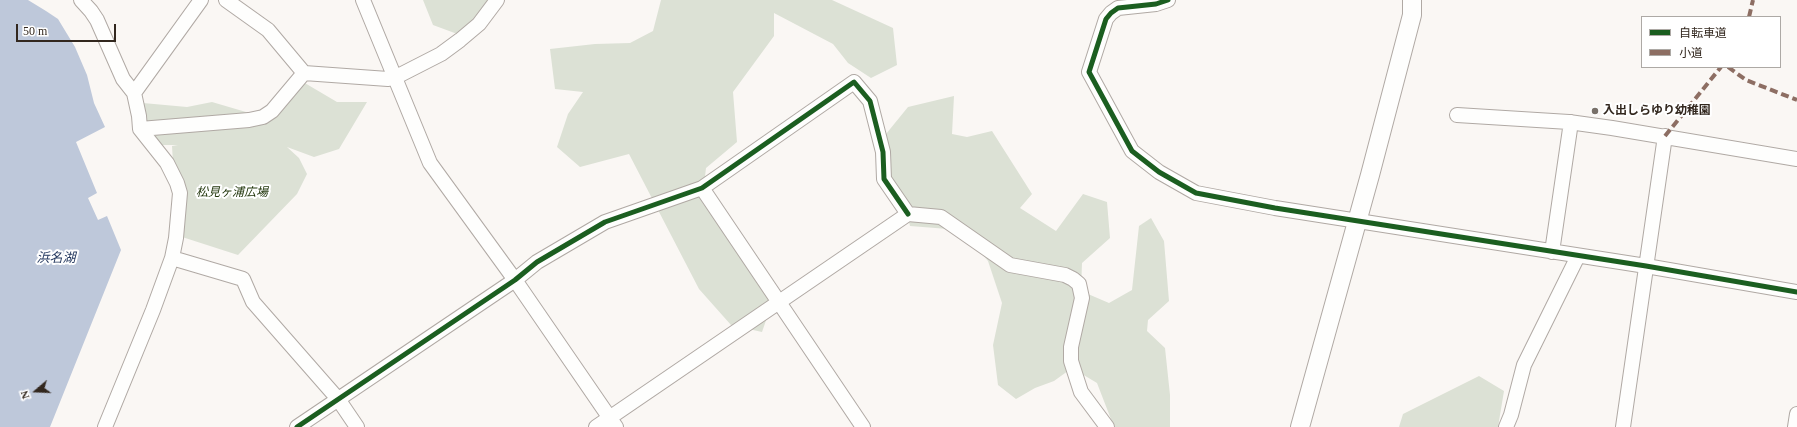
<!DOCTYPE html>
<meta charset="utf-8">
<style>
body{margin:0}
#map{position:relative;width:1797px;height:427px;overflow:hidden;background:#faf7f4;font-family:"Times New Roman","Noto Sans JP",serif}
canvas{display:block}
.legend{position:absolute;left:1641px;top:16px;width:140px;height:52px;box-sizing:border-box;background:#fff;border:1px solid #ada9a5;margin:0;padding:5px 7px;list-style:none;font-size:12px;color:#32271e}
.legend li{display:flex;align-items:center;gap:8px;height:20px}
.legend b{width:20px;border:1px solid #ada9a5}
.north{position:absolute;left:16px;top:371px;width:40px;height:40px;-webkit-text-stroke:3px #fff;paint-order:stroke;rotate:251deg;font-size:11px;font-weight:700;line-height:16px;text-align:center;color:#32271e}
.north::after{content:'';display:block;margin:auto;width:14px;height:18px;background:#32271e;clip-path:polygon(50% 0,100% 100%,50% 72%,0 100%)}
.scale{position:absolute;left:16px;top:24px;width:100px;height:18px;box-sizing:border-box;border:2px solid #32271e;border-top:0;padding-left:5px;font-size:12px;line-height:14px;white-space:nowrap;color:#32271e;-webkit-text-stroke:3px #fff;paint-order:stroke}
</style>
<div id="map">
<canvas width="1797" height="427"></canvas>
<ul class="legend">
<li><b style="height:5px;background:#1b5e20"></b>自転車道</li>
<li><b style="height:5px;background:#8d6e63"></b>小道</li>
</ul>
<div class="north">N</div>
<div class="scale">50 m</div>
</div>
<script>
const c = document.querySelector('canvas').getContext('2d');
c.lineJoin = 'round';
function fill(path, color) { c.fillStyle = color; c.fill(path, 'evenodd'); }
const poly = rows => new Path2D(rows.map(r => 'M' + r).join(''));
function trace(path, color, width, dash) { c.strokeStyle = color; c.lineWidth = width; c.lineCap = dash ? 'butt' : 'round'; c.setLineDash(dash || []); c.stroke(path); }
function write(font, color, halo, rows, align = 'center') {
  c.font = font + ' "Times New Roman","Noto Sans JP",serif'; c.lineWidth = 4; c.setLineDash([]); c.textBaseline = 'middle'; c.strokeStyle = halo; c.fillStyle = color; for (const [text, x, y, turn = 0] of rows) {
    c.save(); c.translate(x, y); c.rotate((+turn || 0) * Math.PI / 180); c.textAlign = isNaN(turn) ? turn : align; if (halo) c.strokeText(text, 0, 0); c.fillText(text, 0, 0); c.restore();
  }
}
const green = poly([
 [423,0,495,0,460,35,433,25],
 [661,0,832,0,893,28,897,65,871,78,848,63,833,44,774,13,774,36,733,92,737,142,706,168,702,202,773,300,762,332,731,325,699,289,629,154,580,167,557,147,568,114,583,92,555,89,550,49,595,44,630,43,653,31],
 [298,79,337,102,367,102,339,149,314,157,287,147,299,158,307,174,297,194,238,255,179,236,186,198,184,182,173,163,172,146,178,145,155,145,143,130,143,103,187,107,212,102,263,117],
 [954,96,952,134,967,137,992,131,1032,194,1020,208,1056,231,1083,194,1107,202,1110,238,1082,263,1081,291,1109,303,1132,290,1139,226,1151,218,1164,241,1169,301,1148,320,1147,331,1165,348,1170,395,1170,427,1114,427,1097,383,1072,368,1054,381,1035,388,1016,399,998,385,993,345,1002,303,988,261,967,236,948,229,910,226,903,196,890,175,886,134,908,107],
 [1479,376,1504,391,1498,427,1399,427,1403,414]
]);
const water = poly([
 [0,0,28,0,46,11,58,19,75,47,87,75,94,103,105,127,76,142,97,193,88,198,98,220,107,216,121,250,50,427,0,427]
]);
const minor = poly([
 [81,0,91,11,97,20,123,79,134,93,139,116,140,129,167,163,177,183,180,193,176,238,172,258,153,310,105,427],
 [226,0,268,30,304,73,388,79,396,77,441,54,460,40,479,24,497,0],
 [363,0,430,163,515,280,616,427],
 [1168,0,1156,4,1118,8,1111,13,1106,19,1089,72,1132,151,1159,172,1196,193,1275,208,1646,266,1797,292],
 [134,93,201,0],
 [1457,115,1569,122,1612,128,1797,159],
 [140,129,249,120,263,117,272,111,304,73],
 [702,188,863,427],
 [1552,252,1571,122],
 [172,258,243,279,253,302,338,399,357,427],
 [297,427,515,280,537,262,605,222,702,188,854,82,870,101,883,152,884,179,908,214],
 [596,427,908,214,941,217,1010,265,1065,275,1073,279,1079,284,1082,298,1071,347,1071,361,1081,392,1107,427],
 [1506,427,1511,415,1524,365,1578,256],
 [1623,427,1665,136],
 [1795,427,1797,414]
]);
const tertiary = poly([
 [1300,427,1370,175,1412,15,1412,0]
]);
const quiet = poly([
 [1749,17,1753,0],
 [1728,67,1746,80,1797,100],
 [1665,136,1721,67]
]);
const cycleway = poly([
 [1168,0,1156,4,1118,8,1111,13,1106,19,1089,72,1132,151,1159,172,1196,193,1275,208,1646,266,1797,292],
 [297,427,515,280,537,262,605,222,702,188,854,82,870,101,883,152,884,179,908,214]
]);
const markers = [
 [1595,111,4,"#787069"]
];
const poiNames = [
 ["入出しらゆり幼稚園",1603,111]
];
const parkNames = [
 ["松見ヶ浦広場",232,193]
];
const waterNames = [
 ["浜名湖",56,259]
];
fill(green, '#dce1d5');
fill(water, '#bec8da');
trace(minor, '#b0a9a4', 16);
trace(tertiary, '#b0a9a4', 20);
trace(minor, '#fefefd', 14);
trace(tertiary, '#fefefd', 18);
trace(quiet, '#8d6e63', 4, [8, 4]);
trace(cycleway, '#1b5e20', 5);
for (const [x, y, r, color] of markers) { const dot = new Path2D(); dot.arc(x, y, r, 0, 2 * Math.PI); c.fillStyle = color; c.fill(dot); trace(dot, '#fff', 1.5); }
write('bold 12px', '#32271e', '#fff', poiNames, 'left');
write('italic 12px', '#1c3106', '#fff', parkNames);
write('italic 13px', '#263a60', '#fff', waterNames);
</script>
